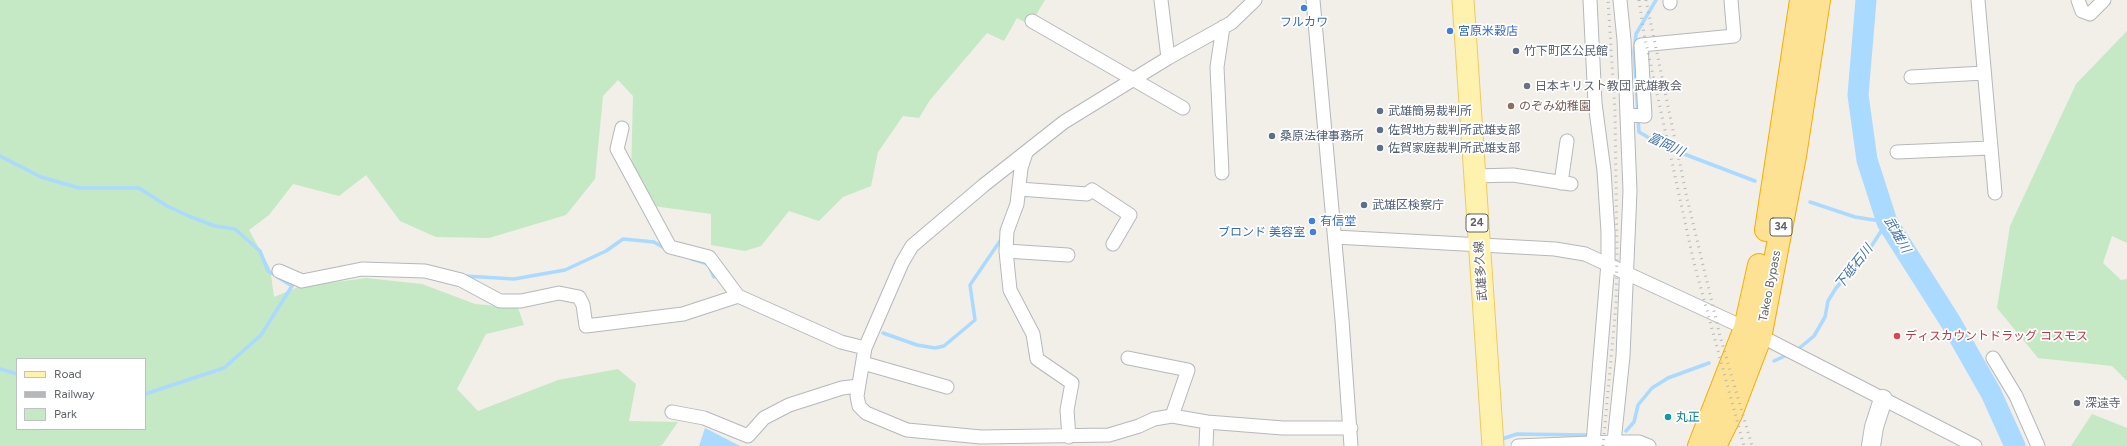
<!DOCTYPE html>
<meta charset="utf-8">
<style>
body{margin:0}
#map{position:relative;width:2127px;height:446px;overflow:hidden;background:#f1efe8;font-family:Figtree,sans-serif}
canvas{display:block}
.legend{position:absolute;left:16px;top:358px;width:130px;height:72px;box-sizing:border-box;background:#fff;border:1px solid #bfc1c3;margin:0;padding:5px 7px;list-style:none;font-size:12px;color:#5f6368}
.legend li{display:flex;align-items:center;gap:8px;height:20px}
.legend b{width:20px;border:1px solid #bfc1c3}
</style>
<div id="map">
<canvas width="2127" height="446"></canvas>
<ul class="legend">
<li><b style="height:5px;background:#fff2af"></b>Road</li>
<li><b style="height:5px;background:#b6b7b8"></b>Railway</li>
<li><b style="height:11px;background:#c5e8c5"></b>Park</li>
</ul>
</div>
<script>
const c = document.querySelector('canvas').getContext('2d');
c.lineJoin = 'round';
function fill(path, color) { c.fillStyle = color; c.fill(path, 'evenodd'); }
const poly = rows => new Path2D(rows.map(r => 'M' + r).join(''));
function trace(path, color, width, dash) { c.strokeStyle = color; c.lineWidth = width; c.lineCap = dash ? 'butt' : 'round'; c.setLineDash(dash || []); c.stroke(path); }
function write(font, color, halo, rows, align = 'center') {
  c.font = font + ' Figtree,"Noto Sans JP",sans-serif'; c.lineWidth = 3.5; c.setLineDash([]); c.textBaseline = 'middle'; c.strokeStyle = halo; c.fillStyle = color; for (const [text, x, y, turn = 0] of rows) {
    c.save(); c.translate(x, y); c.rotate((+turn || 0) * Math.PI / 180); c.textAlign = isNaN(turn) ? turn : align; if (halo) c.strokeText(text, 0, 0); c.fillText(text, 0, 0); c.restore();
  }
}
const green = poly([
 [0,0,1045,0,1030,25,1017,18,1004,41,987,33,930,100,919,118,903,116,878,152,871,186,843,197,819,221,789,211,761,246,745,251,711,245,711,214,646,205,631,176,633,96,618,80,603,96,595,179,566,215,489,238,436,237,400,221,366,175,339,196,293,184,269,215,249,230,270,268,274,297,298,287,366,278,422,284,475,304,518,308,524,325,486,334,457,389,478,411,558,380,618,369,636,384,629,421,678,422,662,445,659,446,0,446],
 [17,359,145,359,145,429,17,429],
 [2127,31,2127,243,2112,236,2103,263,2121,280,2127,279,2127,381,2112,366,2038,358,1997,308,2010,226,2076,84],
 [2092,414,2127,428,2127,446,2071,446]
]);
const water = poly([
 [705,428,740,446,699,446]
]);
const stream = poly([
 [1638,113,1634,52,1636,34,1656,0],
 [1638,119,1639,132,1663,146,1755,181],
 [0,156,41,177,79,188,139,188,167,206,191,217,215,226,235,229,260,251,268,271,292,286,296,282],
 [692,259,708,264,714,277],
 [465,276,514,279,565,270,606,251,623,239,654,242,666,249],
 [883,333,917,345,935,348,944,346,975,320,970,285,1000,241],
 [1797,350,1814,336,1825,317,1828,301,1836,288,1867,253,1887,222,1855,217,1810,202],
 [1774,361,1789,354],
 [0,369,17,374],
 [145,394,224,368,261,335,292,286],
 [1626,431,1634,422,1638,405,1652,388,1668,378,1709,363],
 [1502,439,1517,434,1587,435]
]);
const river = poly([
 [1866,0,1858,95,1867,160,1887,222,1950,321,1991,393,2015,446]
]);
const street = poly([
 [1161,0,1168,58],
 [1255,0,1231,23,1168,58,1064,122,984,185,912,246,902,263,865,348,857,396,859,406,866,413,907,430,981,437,1109,435,1139,426,1154,419,1172,416,1207,422,1283,428,1351,428],
 [1313,0,1342,320,1351,446],
 [1590,0,1595,103,1604,171,1608,232,1608,263,1593,443],
 [1620,0,1624,40,1630,191,1623,356,1614,442,1639,442,1649,446],
 [1670,0,1670,3],
 [1978,0,1995,193],
 [2078,0,2082,11,2090,14,2104,0],
 [1032,21,1183,108],
 [1911,77,1984,73],
 [1628,115,1645,116,1641,45,1734,36,1731,0],
 [622,128,617,149,670,247,709,257,738,296],
 [1897,152,1990,148],
 [1026,153,1021,168,1017,204,1007,231,1006,251,1010,290,1033,334,1037,359,1072,383,1067,410,1069,437],
 [1222,173,1217,67,1223,27],
 [1474,176,1513,175,1571,184],
 [1561,183,1567,141],
 [1019,189,1087,194,1092,190,1130,215,1113,244],
 [1335,237,1555,249,1585,254,1745,328,1975,446],
 [1006,251,1068,255],
 [279,271,302,281,362,269,425,271,461,280,500,301,521,301,559,293,579,297,583,305,586,326,683,314,738,296,841,342,865,348],
 [1128,358,1188,370,1172,416],
 [1993,358,2016,396,2038,446],
 [863,363,947,387],
 [672,412,704,418,748,436,764,418,789,405,842,388,858,386],
 [1206,446,1207,422],
 [1518,446,1614,442]
]);
const secondary = poly([
 [1871,446,1874,427,1883,399]
]);
const primary = poly([
 [1463,0,1493,446]
]);
const highway = poly([
 [1766,230,1801,0],
 [1699,446,1745,328,1759,265],
 [1715,446,1731,414,1760,338,1795,156,1819,0]
]);
const rail = poly([
 [1639,0,1644,34,1694,263,1744,446],
 [1646,0,1687,198,1720,336,1752,446],
 [1603,446,1616,305,1617,251,1615,111,1608,0]
]);
const markers = [
 [1304,8,4,"#3f7fe0"],
 [1450,31,4,"#3f7fe0"],
 [1516,51,4,"#5c6f8a"],
 [1527,86,4,"#6b7280"],
 [1511,106,4,"#8d6e63"],
 [1380,111,4,"#5c6f8a"],
 [1380,130,4,"#5c6f8a"],
 [1272,136,4,"#5c6f8a"],
 [1380,148,4,"#5c6f8a"],
 [1364,205,4,"#5c6f8a"],
 [1312,221,4,"#3f7fe0"],
 [1313,232,4,"#3f7fe0"],
 [1897,336,4,"#e0444e"],
 [2077,403,4,"#6b7280"],
 [1668,417,4,"#0f9aa8"]
];
const shields = [
 [1477,223,22],
 [1781,227,22]
];
const shieldNames = [
 ["24",1477,223],
 ["34",1781,227]
];
const shopNames = [
 ["フルカワ",1304,22,"center"],
 ["宮原米穀店",1458,31],
 ["有信堂",1320,221],
 ["ブロンド 美容室",1305,232,"right"]
];
const serviceNames = [
 ["竹下町区公民館",1524,51],
 ["武雄簡易裁判所",1388,111],
 ["佐賀地方裁判所武雄支部",1388,130],
 ["桑原法律事務所",1280,136],
 ["佐賀家庭裁判所武雄支部",1388,148],
 ["武雄区検察庁",1372,205]
];
const worshipNames = [
 ["日本キリスト教団 武雄教会",1535,86],
 ["深遠寺",2085,403]
];
const educationNames = [
 ["のぞみ幼稚園",1519,106]
];
const streetNames = [
 ["武雄多久線",1481,271,-94],
 ["Takeo Bypass",1770,286,-79]
];
const healthNames = [
 ["ディスカウントドラッグ コスモス",1905,336]
];
const cultureNames = [
 ["丸正",1676,417]
];
const waterNames = [
 ["富岡川",1666,145,25],
 ["武雄川",1897,235,60],
 ["下砥石川",1854,267,-52]
];
fill(green, '#c5e8c5');
fill(water, '#aadaff');
trace(stream, '#aadaff', 3.5);
trace(river, '#aadaff', 21);
trace(street, '#b5b8bc', 15);
trace(secondary, '#b6babf', 20);
trace(primary, '#f2c960', 23);
trace(highway, '#f9ab00', 24);
trace(street, '#fff', 13);
trace(secondary, '#fff', 18);
trace(primary, '#fff2af', 21);
trace(highway, '#fde293', 22);
trace(rail, '#b6b7b8', 3, [1, 5]);
for (const [x, y, r, color] of markers) { const dot = new Path2D(); dot.arc(x, y, r, 0, 2 * Math.PI); c.fillStyle = color; c.fill(dot); trace(dot, '#fff', 1.5); }
for (const [x, y, w] of shields) { const box = new Path2D(); box.roundRect(x - w / 2, y - 9, w, 18, 3); c.fillStyle = '#fff'; c.fill(box); trace(box, '#5f6368', 1); }
write('bold 11px', '#5f6368', null, shieldNames);
write('12px', '#366cbe', '#fff', shopNames, 'left');
write('12px', '#4e5e75', '#fff', serviceNames, 'left');
write('12px', '#5b616d', '#fff', worshipNames, 'left');
write('12px', '#785e54', '#fff', educationNames, 'left');
write('12px', '#5f6368', '#fff', streetNames);
write('12px', '#be3a42', '#fff', healthNames, 'left');
write('12px', '#0d838f', '#fff', cultureNames, 'left');
write('italic 13px', '#4174aa', '#fff', waterNames);
</script>
